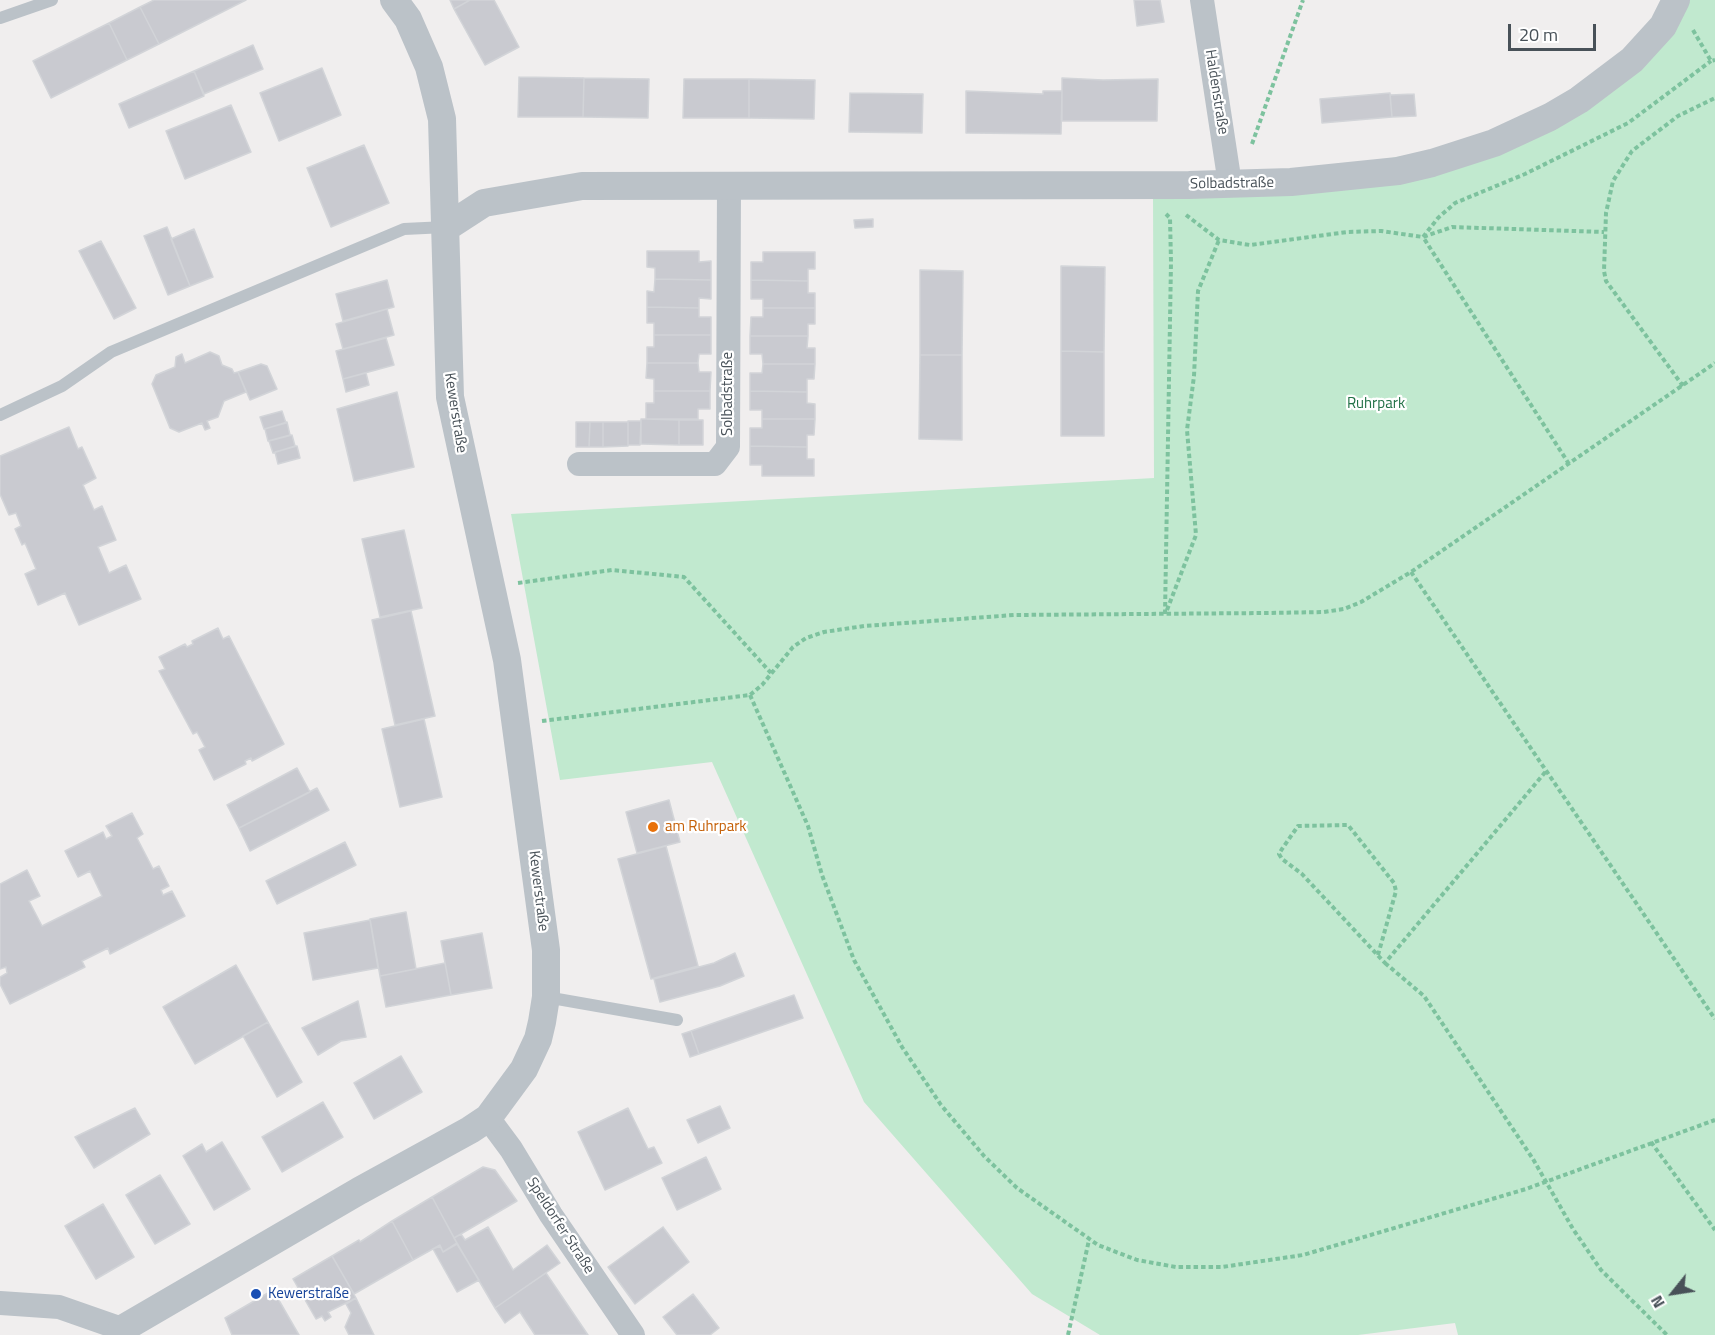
<!DOCTYPE html>
<meta charset="utf-8">
<style>
body{margin:0}
#map{position:relative;width:1715px;height:1335px;overflow:hidden;background:#f0eeee;font-family:"Titillium Web",sans-serif}
canvas{display:block}
.north{position:absolute;left:1643px;top:1263px;width:60px;height:60px;-webkit-text-stroke:4px #fff;paint-order:stroke;rotate:240deg;font-size:16px;font-weight:700;line-height:24px;text-align:center;color:#485158}
.north::after{content:'';display:block;margin:auto;width:21px;height:27px;background:#485158;clip-path:polygon(50% 0,100% 100%,50% 72%,0 100%)}
.scale{position:absolute;left:1508px;top:24px;width:88px;height:27px;box-sizing:border-box;border:3px solid #485158;border-top:0;padding-left:8px;font-size:18px;line-height:21px;white-space:nowrap;color:#485158;-webkit-text-stroke:4px #fff;paint-order:stroke}
</style>
<div id="map">
<canvas width="1715" height="1335"></canvas>
<div class="north">N</div>
<div class="scale">20 m</div>
</div>
<script>
const c = document.querySelector('canvas').getContext('2d');
c.lineJoin = 'round';
function fill(path, color) { c.fillStyle = color; c.fill(path, 'evenodd'); }
const poly = rows => new Path2D(rows.map(r => 'M' + r).join(''));
function trace(path, color, width, dash) { c.strokeStyle = color; c.lineWidth = width; c.lineCap = dash ? 'butt' : 'round'; c.setLineDash(dash || []); c.stroke(path); }
function write(font, color, halo, rows, align = 'center') {
  c.font = font + ' "Titillium Web",sans-serif'; c.lineWidth = 4.5; c.setLineDash([]); c.textBaseline = 'middle'; c.strokeStyle = halo; c.fillStyle = color; for (const [text, x, y, turn = 0] of rows) {
    c.save(); c.translate(x, y); c.rotate((+turn || 0) * Math.PI / 180); c.textAlign = isNaN(turn) ? turn : align; if (halo) c.strokeText(text, 0, 0); c.fillText(text, 0, 0); c.restore();
  }
}
const green = poly([
 [1685,0,1715,0,1715,1335,1458,1335,1455,1323,1358,1335,1100,1335,1032,1294,864,1102,712,762,560,780,511,514,1154,478,1153,194,1189,196,1520,134]
]);
const building = poly([
 [154,0,246,0,159,44,140,7,154,0],
 [450,0,470,0,454,9,450,0],
 [470,0,494,0,519,47,485,65,454,9,470,0],
 [1134,0,1160,0,1164,22,1137,26,1134,0],
 [140,7,159,44,127,60,109,23,140,7],
 [109,23,127,60,51,98,33,61,109,23],
 [253,45,263,69,204,94,194,71,253,45],
 [322,68,341,115,279,141,260,93,322,68],
 [194,71,204,96,129,128,119,104,194,71],
 [519,77,584,78,583,117,518,117,519,77],
 [584,78,649,79,648,118,583,117,584,78],
 [1062,78,1103,80,1158,79,1157,121,1062,121,1062,78],
 [684,79,749,79,749,118,683,118,684,79],
 [749,79,815,80,814,119,749,118,749,79],
 [966,91,1043,94,1043,91,1062,91,1061,134,966,133,966,91],
 [850,93,923,94,922,133,849,132,850,93],
 [1390,93,1392,117,1322,123,1320,99,1390,93],
 [1414,94,1416,116,1392,117,1390,95,1414,94],
 [231,105,251,152,185,179,166,131,231,105],
 [364,145,389,203,331,227,307,168,364,145],
 [873,219,873,227,855,228,854,220,873,219],
 [167,227,190,286,168,295,144,236,167,227],
 [194,229,213,277,190,286,171,239,194,229],
 [101,241,136,308,114,319,79,251,101,241],
 [647,251,699,251,699,262,711,261,711,280,655,279,655,268,647,267,647,251],
 [763,252,815,252,815,269,808,269,808,281,751,280,751,262,763,262,763,252],
 [1061,266,1105,267,1104,352,1061,351,1061,266],
 [920,270,963,271,962,355,920,355,920,270],
 [655,279,711,280,711,299,699,298,699,308,647,307,647,291,654,292,655,279],
 [387,280,394,307,343,321,336,294,387,280],
 [751,280,808,281,808,293,815,293,815,308,763,308,763,299,751,299,751,280],
 [647,307,699,308,699,317,711,317,711,335,654,335,654,323,647,323,647,307],
 [763,308,815,308,815,324,808,324,808,336,750,336,751,317,763,317,763,308],
 [387,309,394,335,343,349,336,324,387,309],
 [654,335,711,335,711,354,699,354,698,363,647,363,647,347,654,347,654,335],
 [750,336,808,336,807,348,815,348,815,364,763,364,762,354,750,354,750,336],
 [386,338,394,365,343,379,336,351,386,338],
 [1061,351,1104,352,1104,436,1061,436,1061,351],
 [210,352,219,356,222,365,232,369,234,373,238,372,246,392,224,401,218,417,207,421,210,428,205,430,202,423,179,432,170,428,152,384,156,375,175,367,176,357,182,354,185,363,210,352],
 [920,355,962,355,962,440,919,439,920,355],
 [647,363,698,363,699,372,711,372,710,391,654,391,654,379,646,378,647,363],
 [261,364,267,366,277,389,250,400,238,372,261,364],
 [763,364,815,364,814,379,807,379,807,392,750,391,750,373,762,373,763,364],
 [366,373,369,385,346,392,343,379,366,373],
 [654,391,710,391,710,409,698,409,698,419,646,419,646,403,654,403,654,391],
 [750,391,807,392,807,403,815,404,815,419,762,419,762,410,750,410,750,391],
 [397,392,414,467,354,481,337,409,397,392],
 [282,411,286,423,264,429,260,417,282,411],
 [646,419,679,420,679,445,641,444,641,419,646,419],
 [762,419,815,419,814,435,807,435,807,447,750,446,750,428,762,428,762,419],
 [679,420,703,420,703,445,679,445,679,420],
 [641,421,640,445,628,445,628,421,641,421],
 [287,422,290,435,268,441,265,429,287,422],
 [576,422,590,422,589,447,576,447,576,422],
 [590,422,603,422,603,447,589,447,590,422],
 [603,422,628,422,628,446,603,447,603,422],
 [69,427,78,449,82,447,96,478,83,485,94,510,102,506,116,540,98,547,109,573,126,565,141,599,79,625,65,593,38,605,25,574,36,569,25,543,22,545,15,529,21,526,16,513,9,515,0,494,0,456,69,427],
 [292,435,295,446,273,453,269,441,292,435],
 [297,446,300,458,278,464,275,452,297,446],
 [750,446,807,447,807,459,814,459,814,476,762,476,762,465,750,465,750,446],
 [404,530,422,608,380,617,362,539,404,530],
 [411,611,435,716,395,725,372,620,411,611],
 [218,628,223,639,229,636,284,744,252,761,251,758,245,761,246,764,214,780,199,750,205,747,197,732,193,734,159,671,165,669,159,657,185,644,187,647,193,644,192,641,218,628],
 [424,719,442,797,400,807,382,729,424,719],
 [297,768,310,792,239,828,227,805,297,768],
 [317,788,329,810,250,851,239,828,317,788],
 [669,800,680,842,637,853,626,812,669,800],
 [132,813,143,834,137,838,153,869,159,866,169,886,161,890,163,895,172,891,185,916,110,954,108,948,82,961,85,967,10,1004,0,984,0,977,7,973,6,967,0,969,0,884,27,870,40,896,29,901,42,926,102,896,90,871,78,877,65,851,103,832,106,839,112,836,106,826,132,813],
 [345,842,356,865,277,904,266,881,345,842],
 [666,846,698,966,651,979,618,859,666,846],
 [406,912,416,969,380,976,370,919,406,912],
 [370,920,378,968,313,980,304,933,370,920],
 [482,933,492,988,451,995,441,941,482,933],
 [735,953,744,976,720,986,660,1002,654,979,714,963,735,953],
 [445,963,451,995,386,1007,380,976,445,963],
 [236,965,268,1022,195,1064,163,1007,236,965],
 [794,995,803,1018,699,1054,691,1031,794,995],
 [358,1001,366,1037,341,1041,318,1055,302,1028,358,1001],
 [268,1022,302,1082,277,1097,243,1036,268,1022],
 [691,1031,699,1054,690,1057,682,1034,691,1031],
 [401,1056,422,1092,374,1119,354,1083,401,1056],
 [323,1102,343,1137,282,1172,262,1137,323,1102],
 [720,1106,730,1128,698,1143,687,1120,720,1106],
 [135,1108,150,1134,94,1168,75,1137,135,1108],
 [628,1108,648,1149,654,1147,662,1163,605,1190,578,1132,628,1108],
 [222,1142,250,1189,214,1210,183,1156,202,1144,206,1152,222,1142],
 [706,1157,721,1189,677,1210,662,1178,706,1157],
 [483,1167,495,1170,517,1201,454,1238,432,1197,483,1167],
 [160,1175,190,1224,155,1244,126,1195,160,1175],
 [432,1197,457,1243,443,1252,440,1245,413,1260,392,1221,432,1197],
 [103,1204,134,1257,96,1279,65,1226,103,1204],
 [392,1221,413,1260,354,1294,332,1256,359,1240,360,1242,392,1221],
 [488,1227,513,1270,547,1245,560,1263,495,1308,454,1238,461,1234,465,1240,488,1227],
 [663,1227,689,1262,635,1304,608,1267,663,1227],
 [457,1244,479,1280,457,1292,433,1249,440,1246,443,1252,457,1244],
 [332,1256,356,1298,328,1312,331,1317,325,1321,322,1316,316,1319,293,1279,332,1256],
 [546,1273,588,1335,535,1335,520,1312,505,1323,495,1308,546,1273],
 [273,1290,299,1335,232,1335,225,1318,273,1290],
 [693,1294,719,1328,710,1335,677,1335,663,1317,693,1294],
 [356,1298,374,1335,349,1335,345,1327,351,1313,346,1304,356,1298]
]);
const path = poly([
 [1693,30,1711,61,1715,60],
 [1252,144,1303,0],
 [1186,215,1219,240,1250,245,1347,232,1381,231,1423,237,1452,227,1604,232],
 [1683,386,1606,281,1604,271,1606,213,1613,181,1632,151,1678,116,1715,98],
 [1569,464,1423,237,1438,218,1455,203,1525,174,1628,123,1711,61],
 [1411,572,1715,1019],
 [518,583,612,570,684,577,771,673],
 [1167,610,1196,535,1187,430,1194,376,1198,291,1219,240],
 [1165,614,1171,262,1170,218,1166,214],
 [750,695,808,826,822,875,854,960,902,1047,941,1105,984,1156,1017,1188,1098,1245,1137,1260,1176,1267,1222,1267,1303,1255,1526,1189,1715,1120],
 [542,721,750,695,762,685,793,647,806,638,824,632,864,626,1014,615,1266,613,1324,612,1344,609,1361,602,1411,572,1715,363],
 [1378,955,1396,891,1394,883,1348,825,1298,826,1282,849,1279,854,1282,859,1302,874,1385,963,1547,770],
 [1385,963,1424,996,1533,1159,1573,1229,1601,1270,1667,1335],
 [1651,1142,1715,1230],
 [1068,1335,1089,1240]
]);
const service = poly([
 [0,18,52,0],
 [0,415,62,386,111,352,404,229,446,227],
 [546,997,677,1020]
]);
const minor = poly([
 [1202,0,1230,184],
 [579,464,715,464,728,447,729,184],
 [488,1118,511,1149,551,1215,633,1335],
 [0,1303,59,1307,122,1329]
]);
const tertiary = poly([
 [447,227,484,203,582,186,1189,185,1291,182,1398,171,1432,163,1494,143,1550,117,1579,100,1632,60,1663,26,1676,0],
 [121,1335,122,1329,359,1191,470,1130,488,1118,524,1069,538,1039,542,1022,546,997,546,950,507,660,450,397,442,119,429,67,408,19,394,0]
]);
const markers = [
 [653,827,6,"#e8710a"],
 [256,1294,6,"#1a4fb4"]
];
const streetNames = [
 ["Haldenstraße",1216,92,81],
 ["Solbadstraße",1232,184,-1],
 ["Solbadstraße",728,394,-90],
 ["Kewerstraße",455,413,81],
 ["Kewerstraße",538,891,83],
 ["Speldorfer Straße",560,1226,57]
];
const parkNames = [
 ["Ruhrpark",1376,404]
];
const foodNames = [
 ["am Ruhrpark",665,827]
];
const transitNames = [
 ["Kewerstraße",268,1294]
];
fill(green, '#c1e9cf');
fill(building, '#c9cad0');
trace(building, '#d2d4d8', 1.5);
trace(path, '#7dc29e', 4, [4.5, 3]);
trace(service, '#bbc2c8', 12);
trace(minor, '#bbc2c8', 24);
trace(tertiary, '#bbc2c8', 28);
for (const [x, y, r, color] of markers) { const dot = new Path2D(); dot.arc(x, y, r, 0, 2 * Math.PI); c.fillStyle = color; c.fill(dot); trace(dot, '#fff', 2); }
write('15px', '#485158', '#fff', streetNames);
write('15px', '#227147', '#fff', parkNames);
write('15px', '#c56008', '#fff', foodNames, 'left');
write('15px', '#164399', '#fff', transitNames, 'left');
</script>
